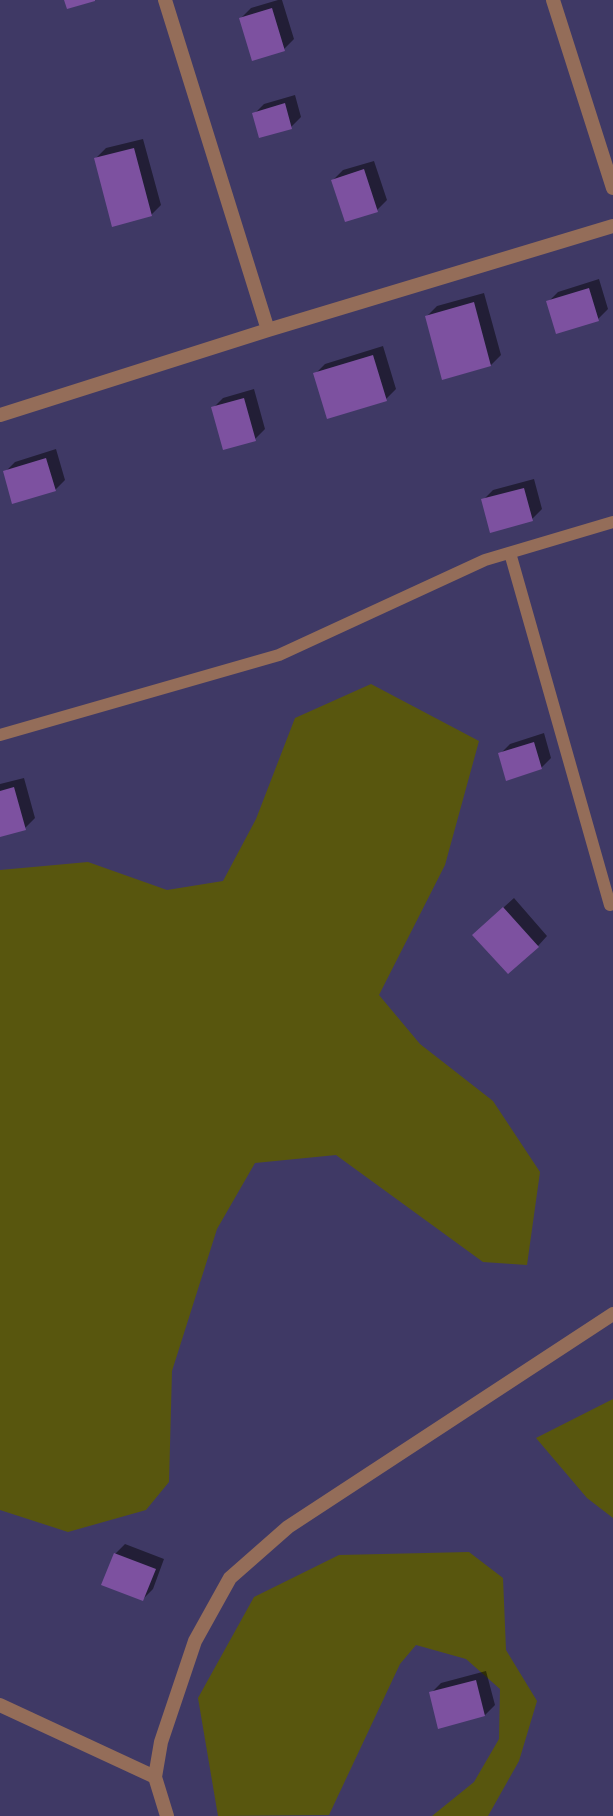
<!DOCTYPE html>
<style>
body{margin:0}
canvas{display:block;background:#3f3965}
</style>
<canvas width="613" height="1816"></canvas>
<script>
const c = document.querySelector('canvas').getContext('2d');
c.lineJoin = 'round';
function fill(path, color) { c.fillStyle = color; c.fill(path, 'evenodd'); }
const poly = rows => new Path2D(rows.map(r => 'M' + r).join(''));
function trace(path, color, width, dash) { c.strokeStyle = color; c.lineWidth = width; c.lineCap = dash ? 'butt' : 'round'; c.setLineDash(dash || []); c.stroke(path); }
const green = poly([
 [371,684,479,741,445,865,379,995,420,1044,493,1101,540,1172,527,1265,483,1262,336,1155,255,1163,217,1229,172,1371,169,1482,146,1510,68,1532,0,1510,0,870,88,862,167,890,223,881,256,819,295,718],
 [613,1399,613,1518,587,1498,536,1438],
 [469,1552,503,1578,506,1650,537,1701,519,1761,488,1816,432,1816,474,1782,499,1739,500,1689,466,1659,416,1645,400,1664,329,1815,218,1816,198,1698,254,1597,339,1555]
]);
const shadow = poly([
 [278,0,282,0,294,39,284,49,241,18,251,8],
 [295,95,301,117,291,127,260,136,254,114,264,104],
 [143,139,161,205,151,215,96,158,106,148],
 [374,161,387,200,377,210,333,180,343,170],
 [599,279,608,309,598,319,548,302,558,292],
 [484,293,501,355,491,365,427,316,437,306],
 [383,346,396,389,386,399,315,374,325,364],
 [254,389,265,429,255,439,213,408,223,398],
 [56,449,65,480,55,490,5,472,15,462],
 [534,479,542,509,532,519,483,500,493,490],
 [544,733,551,758,541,768,500,754,510,744],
 [24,778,35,818,25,828,0,835,0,784],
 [514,898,547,936,538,946,484,925],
 [125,1544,164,1559,153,1589,143,1599,115,1554],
 [486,1671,495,1705,485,1715,431,1693,441,1683]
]);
const building = poly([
 [64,0,95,0,95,1,67,9],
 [272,8,285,51,252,61,239,18],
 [285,103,292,129,259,138,252,113],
 [134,148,152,216,112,227,94,158],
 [364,169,378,212,345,222,331,180],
 [589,288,599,321,556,334,546,301],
 [474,302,491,366,442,380,425,316],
 [373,355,387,401,327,419,313,373],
 [244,398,256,441,223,450,211,407],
 [46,458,56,491,12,504,3,471],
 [524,488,533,521,490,533,481,499],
 [534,742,542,769,506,781,498,753],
 [14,787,26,830,0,837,0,791],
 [503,907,539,947,508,974,472,935],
 [114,1553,156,1569,143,1601,101,1585],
 [476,1680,485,1716,438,1729,429,1692]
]);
const service = poly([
 [510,553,610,905],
 [0,735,279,655,485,560,613,522]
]);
const minor = poly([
 [165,0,268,330],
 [553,0,613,188],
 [0,415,268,330,613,226],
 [0,1705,155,1777,161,1742,195,1641,230,1578,288,1527,613,1314],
 [155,1777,167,1816]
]);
fill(green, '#58560e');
fill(shadow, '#0007');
fill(building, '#7d51a0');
trace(service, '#946d59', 12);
trace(minor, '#946d59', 14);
</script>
